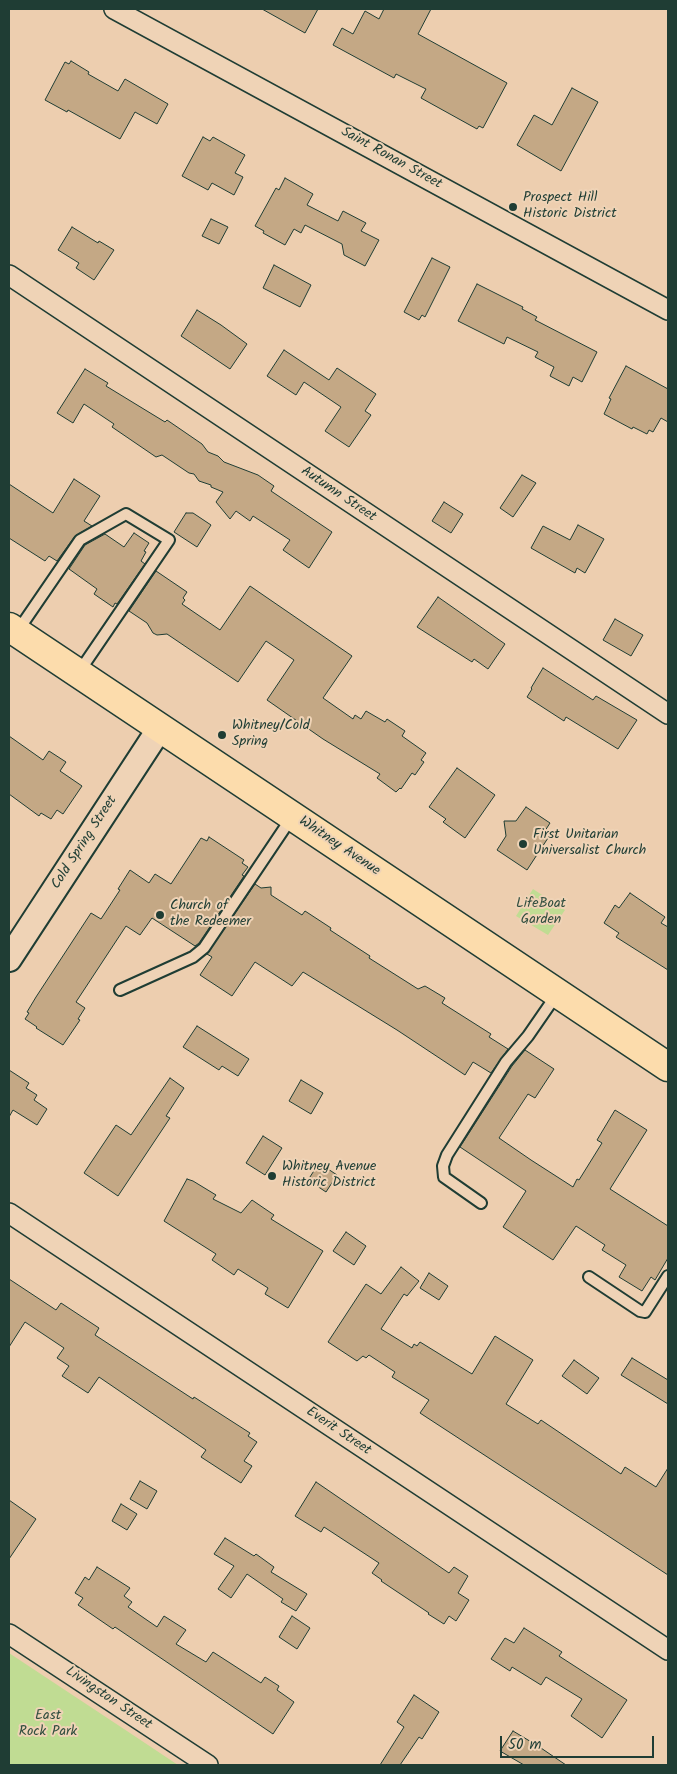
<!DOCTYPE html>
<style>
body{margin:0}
#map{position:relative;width:677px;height:1774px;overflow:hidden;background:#edceaf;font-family:Kalam,sans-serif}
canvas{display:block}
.frame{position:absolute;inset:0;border:10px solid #1f3d34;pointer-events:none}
.scale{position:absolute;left:500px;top:1736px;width:154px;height:22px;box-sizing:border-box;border:2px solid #1f3d34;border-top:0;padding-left:6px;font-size:15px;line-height:18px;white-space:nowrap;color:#1f3d34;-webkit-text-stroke:4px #efd3b6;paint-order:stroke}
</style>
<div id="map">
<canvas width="677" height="1774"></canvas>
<div class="frame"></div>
<div class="scale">50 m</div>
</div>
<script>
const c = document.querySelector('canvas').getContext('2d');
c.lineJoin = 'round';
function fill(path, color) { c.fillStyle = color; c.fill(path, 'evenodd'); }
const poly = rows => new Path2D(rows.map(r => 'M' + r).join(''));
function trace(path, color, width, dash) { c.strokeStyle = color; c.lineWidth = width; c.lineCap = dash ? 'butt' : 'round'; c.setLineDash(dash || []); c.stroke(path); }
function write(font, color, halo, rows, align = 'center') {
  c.font = font + ' Kalam,sans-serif'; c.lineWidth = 4; c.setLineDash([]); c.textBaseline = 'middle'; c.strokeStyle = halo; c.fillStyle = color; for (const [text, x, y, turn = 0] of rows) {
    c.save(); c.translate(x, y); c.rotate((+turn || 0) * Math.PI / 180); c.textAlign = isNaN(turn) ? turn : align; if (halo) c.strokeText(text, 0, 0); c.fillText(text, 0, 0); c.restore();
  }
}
const green = poly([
 [533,889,565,910,548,935,516,916],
 [9,1653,133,1735,178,1765,9,1765]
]);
const building = poly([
 [262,9,318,9,305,33,262,9],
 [384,9,431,9,418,34,507,83,483,128,479,126,477,129,421,98,426,89,396,74,394,78,333,45,342,28,353,34,365,11,379,19,384,9],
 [71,61,89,72,88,74,118,91,125,79,168,104,157,124,135,112,120,139,68,110,67,112,45,100,65,62,69,64,71,61],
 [572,88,598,102,561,171,517,145,534,115,552,125,572,88],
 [203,137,210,141,213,137,245,155,235,173,243,177,234,195,212,183,208,190,182,176,203,137],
 [285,178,313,194,307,205,338,221,343,211,366,223,361,231,379,240,365,266,344,255,342,244,305,225,301,233,294,229,285,245,263,233,264,231,255,226,276,188,279,190,285,178],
 [211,219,228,227,219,244,202,236,211,219],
 [72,227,98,243,99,241,114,250,94,280,76,268,79,263,58,250,72,227],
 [432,258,450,267,425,317,422,315,419,320,404,312,432,258],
 [274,265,311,285,300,307,263,288,274,265],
 [477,284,523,307,522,309,537,317,535,320,597,352,582,382,573,377,569,386,550,376,554,367,535,357,538,352,507,337,504,344,458,321,477,284],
 [197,310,221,325,247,344,230,369,181,336,197,310],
 [284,350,329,380,337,368,376,394,365,411,371,415,349,447,325,431,341,407,304,382,296,395,267,376,284,350],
 [626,366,668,389,668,422,661,418,653,432,649,430,647,434,633,427,632,429,604,414,611,399,609,398,626,366],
 [85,369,108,383,106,386,165,422,167,420,202,444,208,452,218,456,224,462,258,475,274,486,271,491,332,532,309,568,283,550,290,540,253,516,250,521,236,511,230,519,216,502,223,492,211,487,211,485,199,481,194,474,189,473,162,455,156,457,112,427,114,424,84,404,73,423,57,413,85,369],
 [522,475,536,483,513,517,500,508,522,475],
 [74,479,100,496,84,521,92,526,75,536,57,561,49,556,45,561,9,538,9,484,53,513,74,479],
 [444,502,463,514,451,533,432,521,444,502],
 [186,513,193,513,211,525,197,547,174,532,186,513],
 [578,525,604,539,585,573,577,568,575,573,531,548,543,526,570,540,578,525],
 [134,533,149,543,144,551,146,552,141,561,145,564,117,604,115,603,113,607,94,594,97,589,69,569,85,545,105,534,124,547,134,533],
 [156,571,187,592,183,598,185,600,182,604,220,630,250,586,352,656,323,698,353,719,355,715,361,719,366,711,385,722,387,719,405,731,402,736,426,753,421,760,424,762,415,775,412,773,401,789,400,788,396,792,377,778,380,774,323,739,267,700,294,660,266,641,238,682,167,634,157,635,153,633,147,623,129,611,156,571],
 [438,597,505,644,488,669,474,659,472,662,417,627,438,597],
 [615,619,643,635,631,656,603,640,615,619],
 [543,668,593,700,596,696,637,720,618,749,566,717,564,721,527,697,532,689,531,688,543,668],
 [9,736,43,760,49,751,66,762,60,771,82,786,63,814,57,810,51,819,41,813,39,816,9,794,9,736],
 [457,768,495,795,465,838,443,822,446,819,429,807,457,768],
 [526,807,550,823,543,834,548,838,527,870,497,850,506,836,504,821,516,821,526,807],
 [209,837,244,860,242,863,248,867,242,875,244,876,199,943,195,946,152,918,140,935,126,926,76,1002,85,1008,78,1019,80,1020,63,1045,36,1028,37,1027,25,1019,29,1013,27,1012,36,997,91,913,101,919,120,890,118,889,130,870,149,883,155,874,171,884,201,838,207,841,209,837],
 [255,884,261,888,271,887,271,895,302,915,305,911,331,928,330,930,370,956,369,958,418,989,425,986,445,998,442,1003,491,1034,489,1037,508,1049,491,1073,473,1062,465,1075,397,1030,303,972,292,986,255,962,232,996,200,975,212,957,207,954,255,884],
 [630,893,665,917,661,923,668,927,668,970,616,937,619,933,604,923,615,905,619,908,630,893],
 [197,1026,249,1059,238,1076,222,1066,219,1070,183,1047,197,1026],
 [525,1050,554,1069,535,1098,528,1094,499,1138,531,1160,573,1187,577,1179,579,1180,602,1143,597,1140,615,1110,647,1130,610,1189,668,1226,668,1258,655,1280,651,1277,642,1291,619,1277,626,1265,602,1250,605,1245,576,1226,553,1260,503,1227,526,1191,460,1147,512,1066,525,1050],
 [9,1070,29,1083,26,1088,37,1095,34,1100,47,1109,37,1125,13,1110,9,1117,9,1070],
 [170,1078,184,1088,166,1116,170,1118,118,1196,84,1173,116,1125,131,1135,170,1078],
 [301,1080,323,1093,311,1114,289,1101,301,1080],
 [263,1136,282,1148,265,1175,246,1163,263,1136],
 [319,1163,337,1175,326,1192,308,1180,319,1163],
 [187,1179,193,1181,216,1195,213,1199,241,1213,252,1200,274,1215,271,1219,323,1251,288,1308,265,1294,268,1288,238,1269,234,1275,212,1260,216,1254,164,1221,187,1179],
 [346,1232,366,1246,354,1265,333,1251,346,1232],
 [401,1267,419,1281,407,1296,404,1294,381,1329,412,1348,414,1344,417,1346,420,1342,472,1374,495,1336,533,1360,506,1404,538,1424,541,1420,621,1474,625,1467,656,1487,668,1468,668,1575,420,1413,429,1400,392,1377,395,1372,369,1355,366,1358,363,1356,357,1361,328,1342,366,1284,381,1294,401,1267],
 [429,1273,448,1286,439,1300,420,1288,429,1273],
 [9,1279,56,1310,61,1303,99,1328,95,1335,193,1399,194,1397,250,1433,248,1436,257,1442,244,1461,252,1466,241,1483,201,1457,206,1450,99,1377,88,1393,62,1376,69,1366,57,1358,64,1348,25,1322,9,1347,9,1279],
 [632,1358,668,1380,668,1404,621,1375,632,1358],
 [574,1360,599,1378,587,1394,562,1376,574,1360],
 [140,1481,157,1491,147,1509,130,1499,140,1481],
 [316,1482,449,1573,454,1567,468,1576,458,1593,469,1600,456,1621,449,1616,444,1624,428,1614,429,1613,381,1581,382,1580,372,1573,379,1563,324,1527,321,1532,295,1516,316,1482],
 [9,1500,36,1519,9,1559,9,1500],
 [121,1504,137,1514,127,1530,112,1521,121,1504],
 [225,1538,254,1556,256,1554,274,1567,271,1572,307,1594,296,1611,281,1602,283,1599,247,1574,231,1598,218,1589,234,1566,214,1554,225,1538],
 [97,1567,130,1588,124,1596,132,1602,128,1607,157,1627,164,1616,186,1630,176,1644,206,1662,213,1652,261,1683,265,1677,279,1686,277,1690,294,1702,273,1734,115,1627,113,1629,78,1605,83,1598,75,1593,85,1577,89,1580,97,1567],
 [292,1616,310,1628,297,1649,279,1637,292,1616],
 [524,1628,562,1652,559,1656,627,1700,602,1738,571,1716,582,1699,546,1677,541,1685,512,1667,510,1671,491,1659,505,1638,514,1643,524,1628],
 [414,1695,439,1712,422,1739,419,1737,400,1765,380,1765,404,1727,397,1722,414,1695],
 [513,1731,538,1746,566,1765,524,1765,500,1751,513,1731]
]);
const service = poly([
 [17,632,80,540,126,514,169,540,79,672],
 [120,990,193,957,204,948,292,817],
 [481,1203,444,1177,443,1166,447,1155,506,1062,528,1036,557,994],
 [589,1277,640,1311,645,1312,668,1276]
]);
const minor = poly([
 [114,9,668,310],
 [9,275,668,714],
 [9,1213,668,1650],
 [9,1634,208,1765]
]);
const tertiary = poly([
 [9,959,160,728]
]);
const primary = poly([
 [9,627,668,1067]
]);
const markers = [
 [513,207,5,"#1f3d34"],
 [222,735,5,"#1f3d34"],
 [523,844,5,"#1f3d34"],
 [160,915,5,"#1f3d34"],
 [272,1176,5,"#1f3d34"]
];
const streetNames = [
 ["Saint Ronan Street",391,159,29],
 ["Autumn Street",338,495,34],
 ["Cold Spring Street",85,843,-57],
 ["Whitney Avenue",339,847,34],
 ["Everit Street",338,1432,34],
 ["Livingston Street",108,1699,34]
];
const poiNames = [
 ["Prospect Hill",523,199],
 ["Historic District",523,215],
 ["Whitney/Cold",232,727],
 ["Spring",232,743],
 ["First Unitarian",533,836],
 ["Universalist Church",533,852],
 ["Church of",170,907],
 ["the Redeemer",170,923],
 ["Whitney Avenue",282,1168],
 ["Historic District",282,1184]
];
const parkNames = [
 ["LifeBoat",541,905],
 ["Garden",541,921],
 ["East",48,1717],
 ["Rock Park",48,1733]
];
fill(green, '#c0dc93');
fill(building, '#c4a885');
trace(building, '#1f3d34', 1);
trace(service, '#1f3d34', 14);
trace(minor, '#1f3d34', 22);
trace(tertiary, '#1f3d34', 28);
trace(primary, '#1f3d34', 31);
trace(service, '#efd3b6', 10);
trace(minor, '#efd3b6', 19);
trace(tertiary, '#efd3b6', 24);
trace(primary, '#fcdcac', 28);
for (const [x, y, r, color] of markers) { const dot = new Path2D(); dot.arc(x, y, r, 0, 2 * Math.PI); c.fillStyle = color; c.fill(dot); trace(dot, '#efd3b6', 2); }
write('14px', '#1f3d34', '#efd3b6', streetNames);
write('14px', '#1f3d34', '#efd3b6', poiNames, 'left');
write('14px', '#2f4d3e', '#efd3b6', parkNames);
</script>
